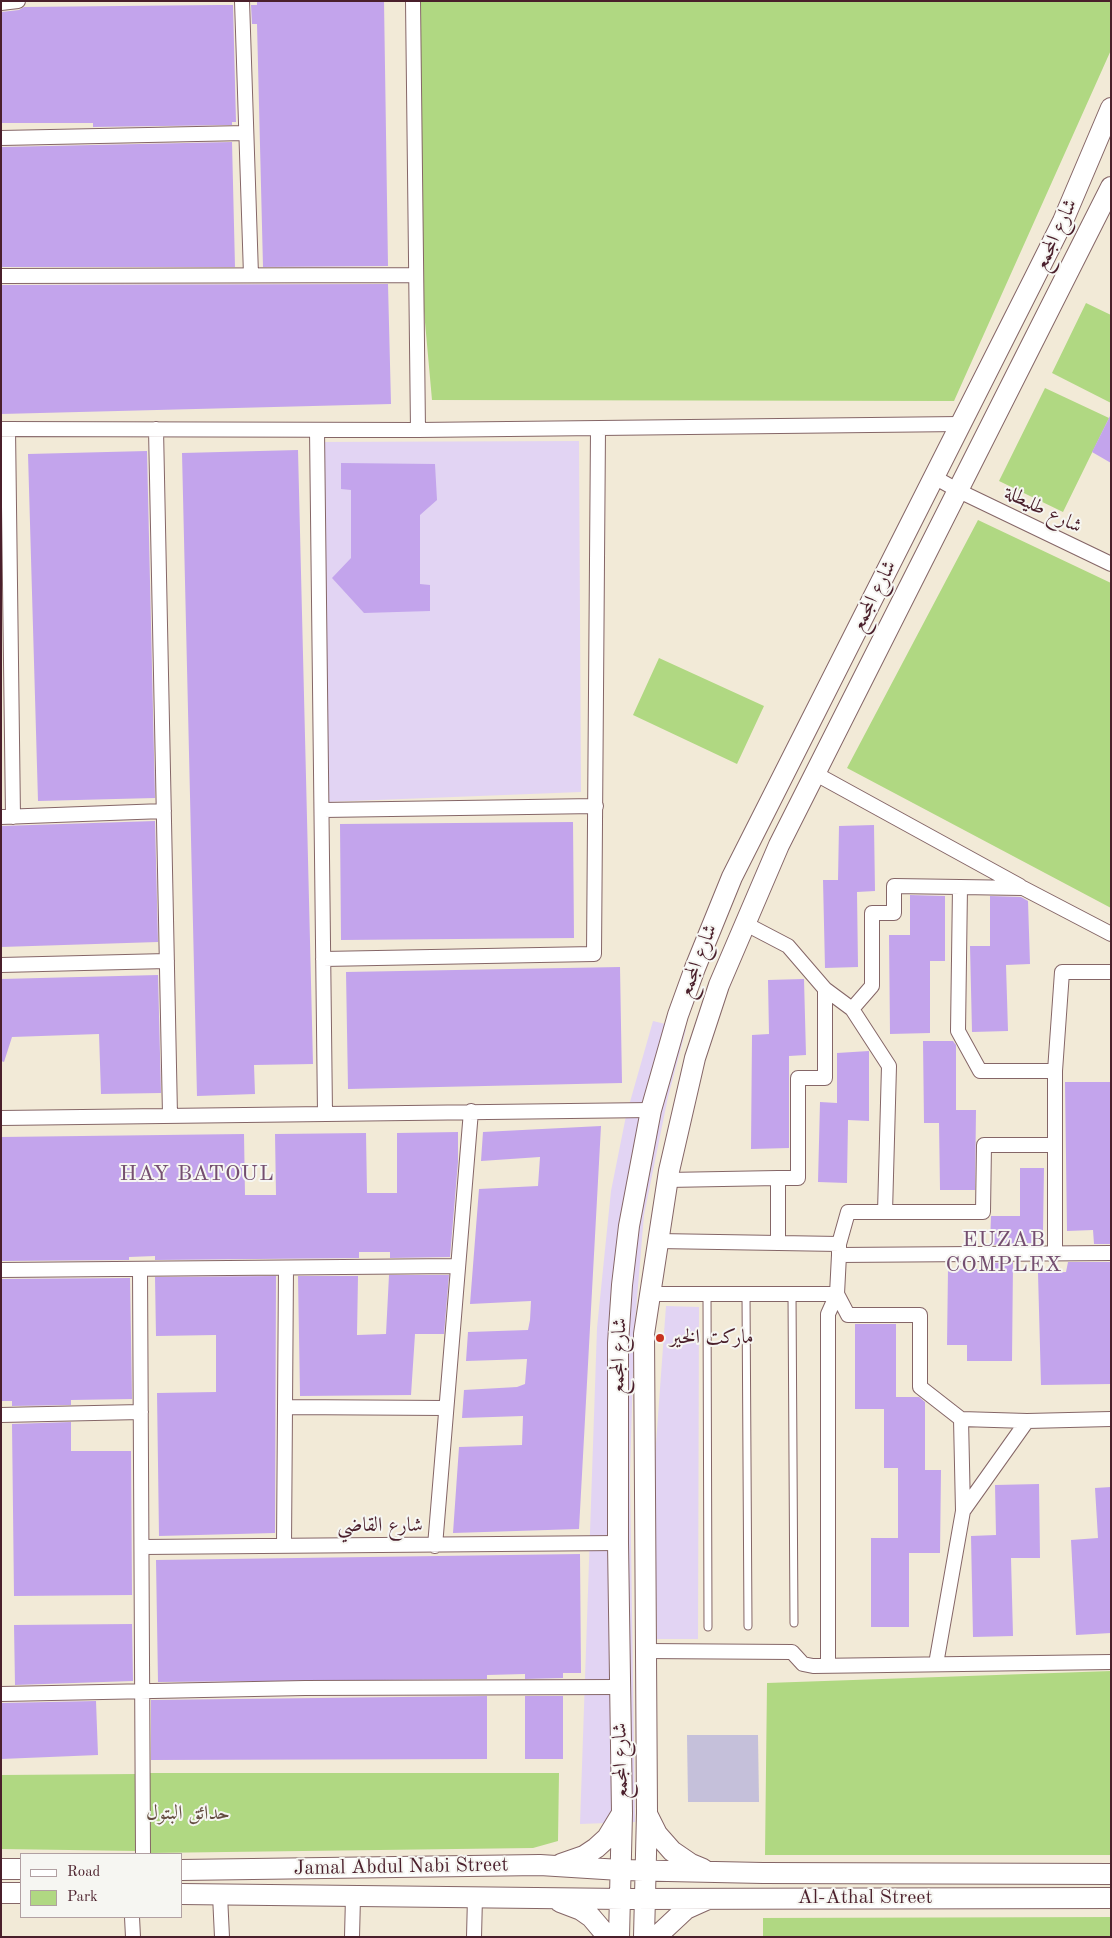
<!DOCTYPE html>
<meta charset="utf-8">
<style>
body{margin:0}
#map{position:relative;width:1112px;height:1938px;overflow:hidden;background:#f2ead7;font-family:"Old Standard TT",serif}
canvas{display:block}
.frame{position:absolute;inset:0;border:2px solid #4a1f2b;pointer-events:none}
.legend{position:absolute;left:20px;top:1853px;width:162px;height:65px;box-sizing:border-box;background:#f6f6f2;border:1px solid #b1a0a2;margin:0;padding:6px 9px;list-style:none;font-size:15px;color:#4a1f2b}
.legend li{display:flex;align-items:center;gap:10px;height:25px}
.legend b{width:25px;border:1px solid #b1a0a2}
</style>
<div id="map">
<canvas width="1112" height="1938"></canvas>
<div class="frame"></div>
<ul class="legend">
<li><b style="height:6px;background:#fff"></b>Road</li>
<li><b style="height:14px;background:#b0d882"></b>Park</li>
</ul>
</div>
<script>
const c = document.querySelector('canvas').getContext('2d');
c.lineJoin = 'round';
function fill(path, color) { c.fillStyle = color; c.fill(path, 'evenodd'); }
const poly = rows => new Path2D(rows.map(r => 'M' + r).join(''));
function trace(path, color, width, dash) { c.strokeStyle = color; c.lineWidth = width; c.lineCap = dash ? 'butt' : 'round'; c.setLineDash(dash || []); c.stroke(path); }
function write(font, color, halo, rows, align = 'center') {
  c.font = font + ' "Old Standard TT",Amiri,serif'; c.lineWidth = 4; c.setLineDash([]); c.textBaseline = 'middle'; c.strokeStyle = halo; c.fillStyle = color; for (const [text, x, y, turn = 0] of rows) {
    c.save(); c.translate(x, y); c.rotate((+turn || 0) * Math.PI / 180); c.textAlign = isNaN(turn) ? turn : align; if (halo) c.strokeText(text, 0, 0); c.fillText(text, 0, 0); c.restore();
  }
}
const built = poly([
 [579,441,581,792,326,802,319,442],
 [653,1021,686,1029,668,1097,644,1215,634,1334,630,1475,635,1822,580,1824,597,1328,611,1191,626,1116],
 [666,1306,699,1307,698,1639,657,1639,654,1471]
]);
const industrial = poly([
 [687,1735,758,1735,759,1802,688,1802]
]);
const green = poly([
 [418,1,1111,1,1111,50,954,401,432,400,424,311,418,159],
 [1086,303,1111,315,1111,403,1052,373],
 [1045,388,1109,418,1063,512,999,481],
 [978,520,1111,583,1111,908,847,768],
 [659,658,764,706,737,764,633,715],
 [1111,1671,1111,1855,765,1855,767,1683],
 [149,1773,559,1773,558,1841,533,1848,149,1853],
 [137,1774,137,1851,1,1849,1,1775],
 [1111,1917,1111,1937,763,1937,763,1918]
]);
const building = poly([
 [257,1,384,1,388,266,263,267,257,24,252,24,251,5,257,5],
 [218,5,233,5,236,122,232,122,232,125,93,127,93,123,1,123,1,12,19,10,24,7],
 [232,142,235,267,1,267,1,147],
 [388,284,391,404,1,414,1,285],
 [1111,414,1111,463,1092,452],
 [298,450,313,1064,254,1065,255,1094,197,1096,182,453],
 [147,451,155,798,38,801,28,454],
 [341,463,435,464,437,500,420,515,420,584,430,585,430,611,364,613,332,578,351,558,351,490,341,489],
 [155,821,158,942,1,947,1,826],
 [573,822,574,938,341,940,340,824],
 [874,825,875,891,857,892,858,967,825,968,823,880,838,880,839,826],
 [910,895,945,896,945,961,930,961,930,1033,890,1034,889,935,910,935],
 [990,896,1021,897,1028,901,1030,964,1006,965,1008,1031,972,1032,970,946,990,946],
 [620,967,622,1083,348,1089,346,972],
 [158,975,161,1093,101,1094,99,1034,12,1037,4,1062,1,1061,1,979],
 [804,979,806,1055,789,1056,789,1148,751,1149,752,1035,769,1034,768,980],
 [923,1041,953,1041,956,1045,956,1110,976,1110,975,1190,940,1190,939,1123,924,1123],
 [869,1051,869,1121,848,1120,847,1183,818,1182,820,1102,837,1103,837,1053],
 [1065,1082,1111,1082,1110,1244,1094,1244,1093,1230,1067,1231],
 [601,1126,579,1529,453,1533,459,1447,522,1445,523,1416,462,1418,464,1390,517,1387,525,1384,527,1359,466,1361,468,1332,528,1330,530,1320,531,1301,470,1304,479,1189,538,1186,540,1157,481,1161,483,1132],
 [458,1132,458,1162,450,1257,390,1258,390,1252,359,1252,359,1258,155,1260,155,1256,129,1257,129,1260,1,1261,1,1137,244,1134,245,1195,276,1195,275,1134,366,1133,367,1193,397,1193,397,1133],
 [1020,1168,1044,1168,1043,1231,1037,1233,1036,1243,990,1245,991,1216,1020,1216],
 [1013,1262,1012,1361,967,1361,967,1345,947,1345,948,1269,990,1269,990,1263],
 [1068,1262,1110,1262,1111,1384,1041,1385,1038,1273,1066,1272],
 [389,1275,449,1275,444,1334,415,1334,411,1395,300,1396,298,1276,358,1276,357,1335,386,1334],
 [276,1276,275,1533,159,1536,157,1393,216,1392,216,1335,156,1336,155,1277],
 [130,1278,132,1399,71,1400,71,1405,12,1406,12,1401,1,1401,1,1279],
 [855,1324,896,1324,896,1397,919,1397,925,1402,925,1470,941,1470,940,1553,909,1553,909,1627,871,1627,871,1538,898,1538,898,1468,884,1468,884,1409,855,1409],
 [71,1422,71,1451,131,1451,132,1595,14,1596,12,1424],
 [1039,1484,1040,1558,1011,1558,1013,1636,973,1637,971,1536,996,1535,995,1485],
 [1111,1487,1111,1633,1076,1635,1071,1540,1098,1538,1095,1488],
 [580,1554,581,1673,563,1673,563,1678,525,1679,525,1674,487,1675,487,1679,158,1682,156,1560],
 [132,1624,133,1681,15,1685,14,1625],
 [487,1696,487,1759,151,1760,151,1700],
 [525,1696,563,1696,563,1759,525,1759],
 [96,1701,98,1755,1,1759,1,1703]
]);
const lane = poly([
 [707,1294,708,1627],
 [746,1294,748,1626],
 [792,1294,794,1623]
]);
const street = poly([
 [242,1,251,275],
 [413,1,418,430],
 [1,3,18,1],
 [1,138,246,133],
 [1,276,416,275],
 [1,429,418,430,961,424],
 [8,429,13,817],
 [156,429,170,1115],
 [317,430,325,1113],
 [934,477,959,491,1111,564],
 [816,774,1020,886],
 [323,810,596,806],
 [1,817,164,811],
 [744,923,788,946,825,989,825,1078,798,1078,798,1178,778,1178],
 [323,959,594,954,598,429],
 [1,965,167,961],
 [825,989,852,1009,889,1066,885,1212,848,1212,839,1244],
 [852,1009,872,986,872,913,894,913,894,886,960,887],
 [1055,1071,1062,972,1111,972],
 [1,1118,651,1110],
 [667,1180,778,1178,778,1243],
 [885,1212,983,1212,984,1145,1055,1145],
 [658,1241,839,1244,839,1255,1111,1253],
 [1055,1253,1055,1071,980,1071,958,1031,960,887,1023,888,1111,934],
 [839,1255,837,1294,848,1315,920,1315,920,1387,961,1419,963,1511],
 [140,1269,143,1854],
 [1,1270,457,1266],
 [650,1294,837,1294,828,1314,828,1666],
 [285,1407,445,1408],
 [1,1415,141,1412],
 [961,1419,1027,1421],
 [284,1546,286,1268],
 [435,1546,471,1111],
 [142,1547,618,1543],
 [645,1651,792,1652,803,1664,813,1666,1111,1662],
 [936,1664,963,1511,1027,1421,1111,1419],
 [1,1694,305,1688,620,1687],
 [220,1895,222,1937],
 [132,1917,133,1937],
 [352,1937,353,1897],
 [474,1937,475,1897]
]);
const secondary = poly([
 [647,1814,657,1834,672,1851,691,1864,703,1869],
 [561,1864,584,1856,596,1848,607,1838,621,1815],
 [1,1869,21,1869],
 [181,1870,540,1865,620,1870,763,1873,1111,1874],
 [1,1893,21,1893],
 [181,1894,624,1899,1111,1898],
 [560,1902,581,1910,591,1917,608,1937],
 [619,1937,622,1813,618,1543,618,1343,622,1285,629,1226,651,1110,678,1015,695,968,732,877,1034,279,1063,221,1111,108],
 [644,1937,647,1813,644,1334,669,1171,695,1058,719,985,779,845,1111,187],
 [656,1937,686,1909,706,1900]
]);
const markers = [
 [660,1338,5,"#c8321e"]
];
const streetNames = [
 ["شارع المجمع",1056,235,-65],
 ["شارع طليطلة",1043,510,26],
 ["شارع المجمع",874,596,-63],
 ["شارع المجمع",698,961,-69],
 ["شارع المجمع",619,1356,-88],
 ["شارع القاضي",380,1526],
 ["شارع المجمع",621,1761,-91],
 ["Jamal Abdul Nabi Street",401,1867,-1],
 ["Al-Athal Street",865,1898]
];
const poiNames = [
 ["ماركت الخير",670,1338]
];
const parkNames = [
 ["حدائق البتول",188,1814]
];
const quarterNames = [
 ["HAY BATOUL",197,1174],
 ["EUZAB",1004,1240],
 ["COMPLEX",1004,1265]
];
fill(built, '#e2d4f3');
fill(industrial, '#c5c0da');
fill(green, '#b0d882');
fill(building, '#c3a4ec');
trace(lane, '#856667', 9);
trace(street, '#856667', 16);
trace(secondary, '#856667', 22);
trace(lane, '#fff', 7);
trace(street, '#fff', 14);
trace(secondary, '#fff', 20);
for (const [x, y, r, color] of markers) { const dot = new Path2D(); dot.arc(x, y, r, 0, 2 * Math.PI); c.fillStyle = color; c.fill(dot); trace(dot, '#f6f6f2', 2); }
write('20px', '#4a1f2b', '#f6f6f2', streetNames);
write('20px', '#4a1f2b', '#f6f6f2', poiNames, 'left');
write('20px', '#644d41', '#f6f6f2', parkNames);
c.letterSpacing = '1px';
write('22px', '#744e6f', '#f6f6f2', quarterNames);
c.letterSpacing = '0px';
</script>
